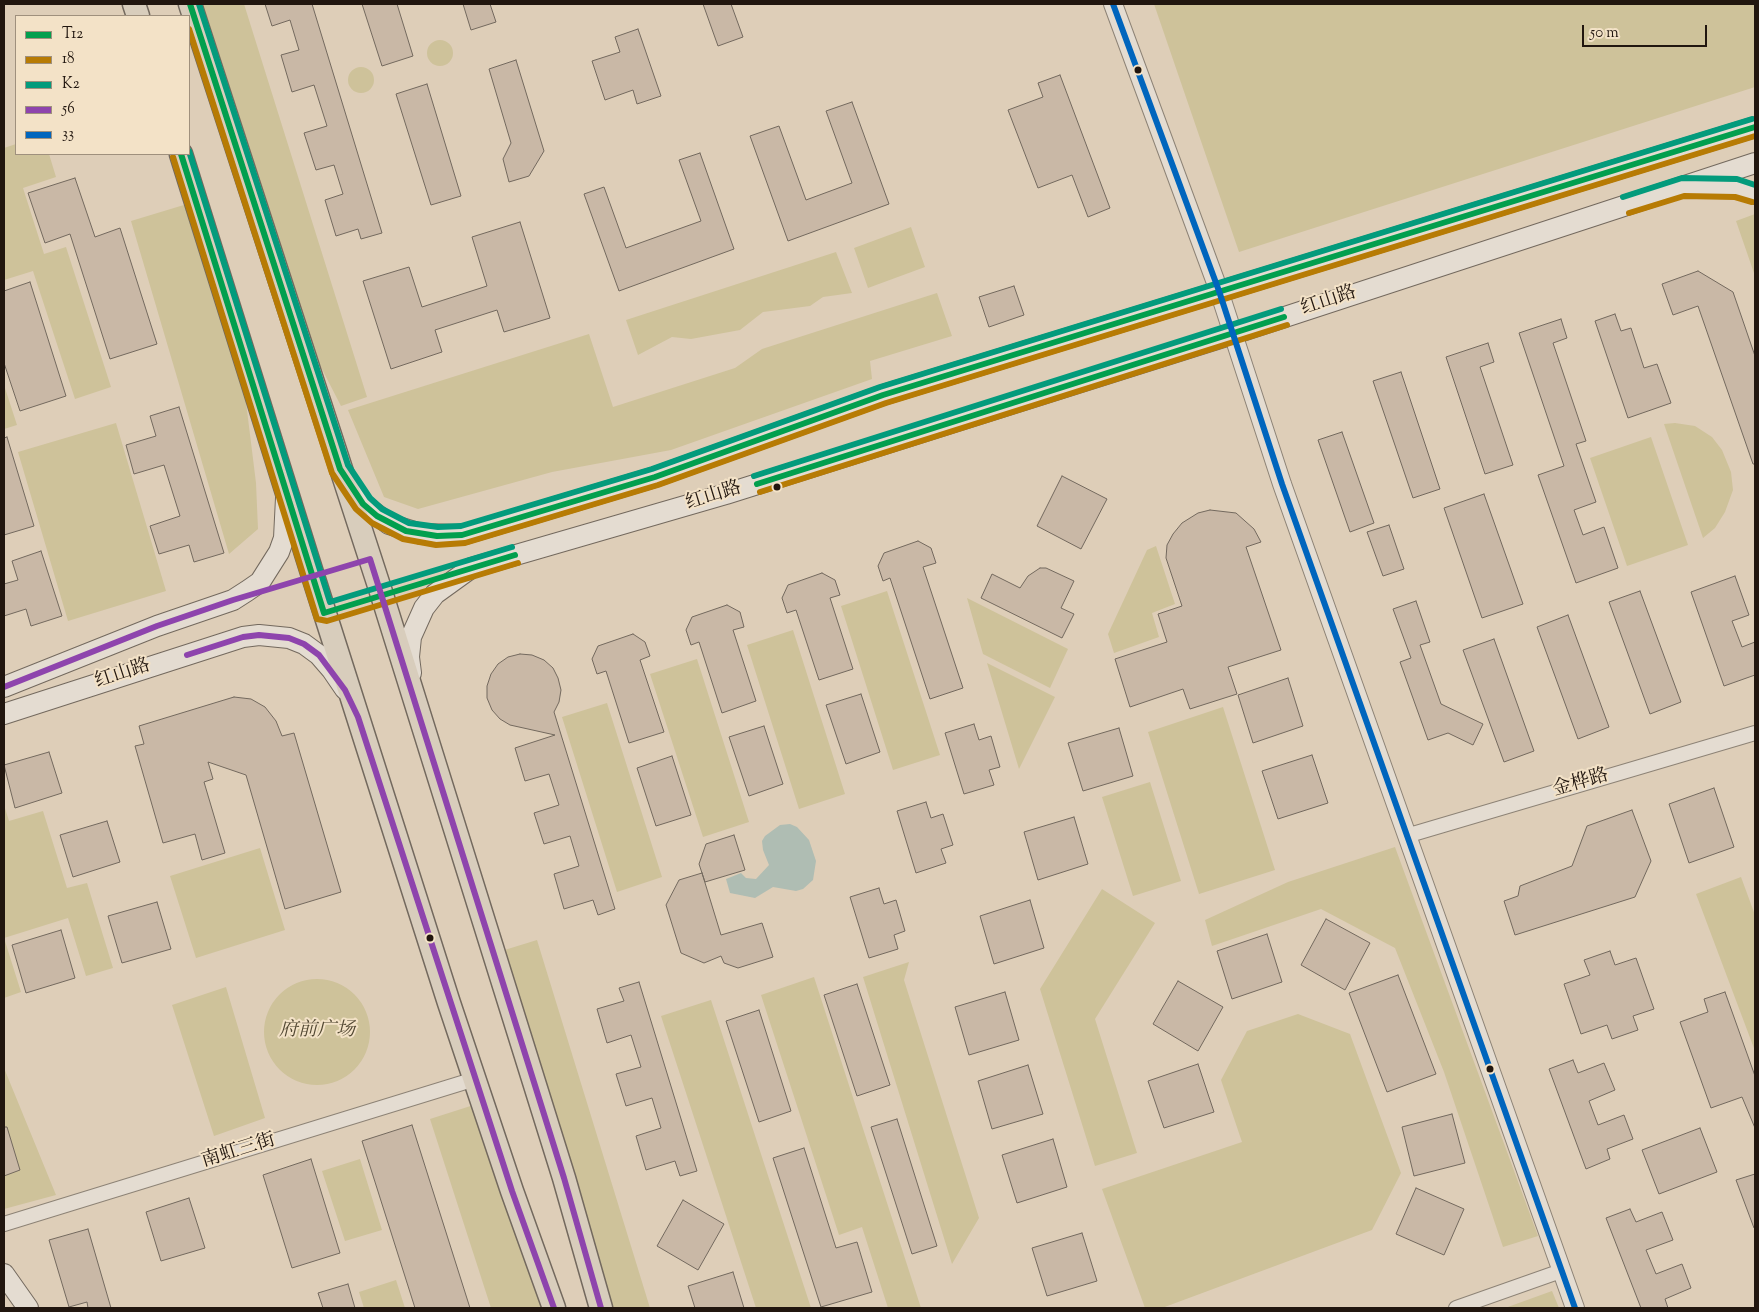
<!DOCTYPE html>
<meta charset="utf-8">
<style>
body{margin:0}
#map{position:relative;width:1759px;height:1312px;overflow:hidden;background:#deceb8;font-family:"Sorts Mill Goudy",serif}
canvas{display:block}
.frame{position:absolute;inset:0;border:5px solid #21160f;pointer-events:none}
.legend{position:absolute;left:15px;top:15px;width:175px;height:140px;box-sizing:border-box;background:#f3e2c7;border:1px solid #9f907d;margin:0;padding:6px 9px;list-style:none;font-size:15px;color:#21160f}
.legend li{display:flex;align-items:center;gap:10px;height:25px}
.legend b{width:25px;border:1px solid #9f907d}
.scale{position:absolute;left:1582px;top:25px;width:125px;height:22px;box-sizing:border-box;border:2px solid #21160f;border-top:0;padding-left:6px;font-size:15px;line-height:18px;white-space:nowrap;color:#21160f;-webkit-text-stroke:4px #f3e2c7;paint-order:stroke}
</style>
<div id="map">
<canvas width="1759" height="1312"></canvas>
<div class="frame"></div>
<ul class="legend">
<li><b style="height:6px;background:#029f4e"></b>T12</li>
<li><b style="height:6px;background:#b77b04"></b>18</li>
<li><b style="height:6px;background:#039b7c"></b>K2</li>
<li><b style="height:6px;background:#8e44ad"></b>56</li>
<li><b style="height:6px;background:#0065bd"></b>33</li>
</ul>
<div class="scale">50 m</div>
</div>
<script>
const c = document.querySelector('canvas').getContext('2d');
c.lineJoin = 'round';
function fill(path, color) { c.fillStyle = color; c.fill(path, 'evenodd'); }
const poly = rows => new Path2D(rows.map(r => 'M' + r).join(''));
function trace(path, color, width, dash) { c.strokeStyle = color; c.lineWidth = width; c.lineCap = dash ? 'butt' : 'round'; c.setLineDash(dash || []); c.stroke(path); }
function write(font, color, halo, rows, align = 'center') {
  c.font = font + ' "Sorts Mill Goudy","Noto Serif SC",serif'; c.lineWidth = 4; c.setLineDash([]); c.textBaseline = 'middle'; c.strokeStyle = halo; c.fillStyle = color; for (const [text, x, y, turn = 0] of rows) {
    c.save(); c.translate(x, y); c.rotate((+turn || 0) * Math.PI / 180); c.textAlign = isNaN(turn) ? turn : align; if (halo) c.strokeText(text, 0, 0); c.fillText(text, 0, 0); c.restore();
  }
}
const green = poly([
 [198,4,244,4,367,397,341,406,291,309],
 [1154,4,1755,4,1755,87,1239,252],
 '427 53a13 13 0 1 1 26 0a13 13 0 1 1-26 0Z',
 '348 80a13 13 0 1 1 26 0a13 13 0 1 1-26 0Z',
 [16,144,16,154,49,154,56,177,23,188,44,254,66,247,111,387,75,399,33,271,4,280,4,148],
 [197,201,242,370,256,483,258,529,229,554,131,221],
 [1755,214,1755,276,1736,221],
 [911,227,925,267,868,288,854,248],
 [836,252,852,293,823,297,810,306,763,312,740,330,691,339,672,337,638,355,626,320],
 [937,293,952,336,870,361,872,379,671,450,552,472,418,509,384,497,348,410,589,334,613,407,735,368,762,349],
 [4,385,17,425,4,429],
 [116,423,166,591,68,621,18,452],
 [1675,423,1695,426,1712,437,1722,450,1731,472,1733,490,1725,512,1715,528,1703,538,1664,424],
 [1651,437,1688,545,1627,566,1590,458],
 [1156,546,1175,604,1152,613,1159,637,1114,653,1108,634,1147,550],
 [887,591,940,755,893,770,841,606],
 [967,598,1068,649,1050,688,983,654],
 [793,630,845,794,799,809,747,645],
 [697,659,749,822,703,837,650,674],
 [987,663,1055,697,1019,769],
 [607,703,662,877,617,892,562,717],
 [1223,707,1275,870,1199,894,1148,732],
 [1150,782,1181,881,1133,896,1102,797],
 [4,805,9,821,43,811,67,888,87,883,113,968,86,976,68,918,4,938,21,992,4,998],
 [1395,847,1538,1236,1503,1247,1444,1072,1395,948,1321,909,1212,946,1205,920,1288,882],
 [260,848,285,930,196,958,170,876],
 [1741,877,1755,915,1755,1051,1696,894],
 [1102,889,1155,923,1095,1019,1137,1153,1095,1166,1040,989],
 [537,940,650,1308,610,1308,498,952],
 [909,962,904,980,979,1218,952,1264,863,977],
 [814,977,921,1308,888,1308,862,1227,839,1235,761,995],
 '264 1032a53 53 0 1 1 106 0a53 53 0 1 1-106 0Z',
 [226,987,265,1118,214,1136,172,1005],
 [711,1000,811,1308,756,1308,661,1016],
 [1298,1014,1350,1034,1401,1173,1372,1230,1162,1308,1145,1308,1102,1189,1242,1142,1221,1080,1247,1031],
 [4,1068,56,1195,4,1209],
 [480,1103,545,1308,491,1308,430,1119],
 [360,1159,382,1230,345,1241,322,1171],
 [396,1280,405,1308,364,1308,359,1292],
 [1552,1291,1559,1308,1505,1308]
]);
const water = poly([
 [790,824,797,827,809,840,816,861,813,880,803,889,796,891,773,887,755,898,730,893,726,879,741,873,746,878,756,879,769,865,763,850,762,841,765,836,780,825]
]);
const building = poly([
 [265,4,312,4,382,233,361,239,358,229,336,236,325,200,343,194,334,165,316,170,304,133,327,126,314,85,292,92,281,55,299,50,290,20,272,26,265,4],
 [362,4,397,4,413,56,382,66,362,4],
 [463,4,490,4,496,22,471,30,463,4],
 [703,4,731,4,743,37,718,46,703,4],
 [638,29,661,96,637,104,633,90,605,100,592,61,620,52,615,37,638,29],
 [516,60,544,151,529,176,509,182,503,159,511,143,489,69,516,60],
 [1060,75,1110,208,1088,217,1072,175,1038,188,1008,110,1043,97,1038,83,1060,75],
 [427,84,461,196,431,205,396,94,427,84],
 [852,102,889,204,788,241,750,136,779,126,806,200,852,183,826,111,852,102],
 [700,153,734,249,619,291,584,194,604,187,626,248,701,221,679,160,700,153],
 [75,178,95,237,120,228,157,344,110,359,70,234,45,243,28,193,75,178],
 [520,222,550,318,504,332,497,310,435,330,442,352,391,369,363,281,409,267,422,307,487,286,472,237,520,222],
 [1698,271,1733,292,1755,356,1755,464,1753,464,1698,306,1673,315,1662,284,1698,271],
 [30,282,66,396,20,411,4,363,4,291,30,282],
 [1014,286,1024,315,989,327,979,297,1014,286],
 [1615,314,1621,331,1631,328,1644,368,1657,364,1671,403,1628,418,1595,321,1615,314],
 [1561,319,1567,338,1553,343,1586,441,1576,444,1596,502,1574,510,1583,535,1604,527,1618,568,1576,583,1538,475,1564,466,1519,333,1561,319],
 [1488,343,1494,362,1480,367,1513,465,1485,474,1446,357,1488,343],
 [1401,372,1440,489,1413,498,1373,381,1401,372],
 [179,407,224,553,194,562,189,545,159,554,150,526,180,516,164,465,134,474,126,445,156,436,150,416,179,407],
 [1342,432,1374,523,1350,532,1318,440,1342,432],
 [7,437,34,526,4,535,4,438,7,437],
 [1062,476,1107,499,1081,549,1037,526,1062,476],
 [1484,494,1523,604,1482,618,1444,508,1484,494],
 [1210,510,1236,513,1254,529,1261,542,1246,547,1281,650,1228,667,1237,694,1190,709,1183,689,1130,707,1115,659,1167,642,1158,614,1182,606,1166,558,1167,545,1173,534,1182,523,1198,513,1210,510],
 [1389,525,1404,569,1383,576,1367,532,1389,525],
 [918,541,931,548,936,563,923,567,963,688,930,699,890,578,883,581,878,566,884,553,918,541],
 [41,551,62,616,31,626,26,609,4,616,4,584,18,580,12,561,41,551],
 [1040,568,1046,568,1074,581,1061,608,1074,614,1062,638,981,598,992,574,1020,588,1028,576,1040,568],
 [822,573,835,580,840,595,830,598,853,669,819,680,796,610,787,613,782,598,788,585,822,573],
 [1735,576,1749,615,1732,621,1742,647,1755,642,1755,675,1724,686,1691,592,1735,576],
 [1640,591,1681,702,1650,714,1609,602,1640,591],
 [1416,601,1430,642,1420,645,1441,704,1483,724,1473,745,1448,733,1428,740,1400,662,1411,658,1393,609,1416,601],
 [727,605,740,612,744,627,733,630,756,701,722,713,699,642,691,645,686,630,692,617,727,605],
 [1568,615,1609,727,1578,739,1537,627,1568,615],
 [633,634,645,642,650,656,640,660,664,732,629,743,606,671,597,674,592,659,598,646,633,634],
 [1494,639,1534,751,1504,762,1463,650,1494,639],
 [520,654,532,655,544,660,553,668,558,678,561,690,559,702,554,712,615,909,598,915,593,900,564,909,554,874,579,866,570,836,544,844,534,813,559,805,549,774,525,781,515,748,555,735,510,725,500,719,492,710,487,698,487,686,491,674,498,664,508,657,520,654],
 [1288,678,1303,726,1253,743,1238,695,1288,678],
 [861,694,880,752,846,764,826,705,861,694],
 [234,697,251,699,265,707,276,721,282,736,294,733,341,892,285,909,246,775,208,762,213,779,204,782,225,853,202,860,195,834,163,843,135,746,144,744,139,726,234,697],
 [974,724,979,740,991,736,1000,767,989,770,994,785,964,794,945,733,974,724],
 [764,726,783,784,749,796,729,737,764,726],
 [1119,728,1133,776,1083,791,1068,743,1119,728],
 [49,752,62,793,15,808,4,765,49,752],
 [1312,755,1328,803,1278,819,1262,771,1312,755],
 [672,756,691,815,656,826,637,768,672,756],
 [1714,788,1734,847,1689,863,1669,804,1714,788],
 [926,802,931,818,943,814,953,845,941,849,946,863,916,873,897,811,926,802],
 [1632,810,1651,861,1635,897,1515,935,1504,901,1518,896,1520,886,1572,866,1587,826,1632,810],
 [1074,817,1088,864,1038,880,1024,832,1074,817],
 [107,821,120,862,73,877,60,835,107,821],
 [734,835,745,870,705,882,699,864,706,844,734,835],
 [702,873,721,935,762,923,773,957,738,968,724,963,721,956,704,963,681,953,666,905,679,880,702,873],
 [879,888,884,904,896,900,905,931,894,935,898,949,869,958,850,897,879,888],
 [1030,900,1044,948,994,964,980,916,1030,900],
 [157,902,171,949,122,963,108,916,157,902],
 [1326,919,1370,943,1345,990,1301,965,1326,919],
 [61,930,75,978,26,993,12,945,61,930],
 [1267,934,1282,982,1232,999,1217,951,1267,934],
 [1610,951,1615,965,1636,958,1654,1009,1633,1016,1638,1030,1612,1039,1607,1025,1581,1034,1564,984,1590,975,1584,960,1610,951],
 [1398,975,1436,1074,1387,1092,1349,993,1398,975],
 [1178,981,1223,1007,1198,1051,1153,1024,1178,981],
 [639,982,697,1171,680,1176,675,1161,646,1170,636,1136,661,1128,652,1098,626,1106,616,1074,641,1067,631,1035,607,1043,597,1009,624,1001,619,988,639,982],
 [857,984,890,1085,857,1096,824,995,857,984],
 [1005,992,1019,1040,969,1055,955,1007,1005,992],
 [1725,992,1755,1076,1755,1128,1742,1097,1711,1108,1680,1022,1708,1012,1704,999,1725,992],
 [759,1010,791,1111,759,1122,726,1021,759,1010],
 [1573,1060,1578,1073,1604,1063,1615,1090,1589,1101,1598,1125,1624,1115,1633,1139,1607,1149,1610,1159,1586,1169,1549,1069,1573,1060],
 [1198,1064,1214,1112,1164,1128,1148,1081,1198,1064],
 [1028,1065,1043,1114,992,1129,978,1081,1028,1065],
 [1452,1114,1465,1163,1414,1176,1402,1127,1452,1114],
 [897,1119,937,1246,912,1254,871,1127,897,1119],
 [412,1125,470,1308,415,1308,362,1141,412,1125],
 [4,1127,7,1127,20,1170,4,1176,4,1127],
 [1700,1128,1717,1172,1659,1194,1642,1150,1700,1128],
 [1053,1139,1067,1187,1017,1203,1002,1155,1053,1139],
 [804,1148,836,1248,857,1242,872,1292,821,1307,773,1158,804,1148],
 [311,1159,340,1253,292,1268,263,1175,311,1159],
 [1755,1174,1755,1228,1754,1228,1736,1180,1755,1174],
 [1416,1188,1464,1209,1444,1255,1396,1234,1416,1188],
 [189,1198,205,1248,161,1261,146,1212,189,1198],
 [683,1200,724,1224,698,1270,657,1246,683,1200],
 [1630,1209,1636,1222,1662,1212,1673,1240,1646,1250,1656,1274,1682,1264,1691,1288,1665,1299,1668,1308,1641,1308,1606,1218,1630,1209],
 [88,1229,111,1308,88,1308,87,1302,69,1307,49,1240,88,1229],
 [1082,1233,1097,1281,1047,1296,1032,1248,1082,1233],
 [733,1272,744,1308,695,1308,688,1286,733,1272],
 [348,1284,355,1308,323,1308,318,1293,348,1284]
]);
const minor = poly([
 [1406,836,1755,733],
 [4,1224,475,1079],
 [1456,1308,1561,1271]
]);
const tertiary = poly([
 [1113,4,1219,291,1282,484,1575,1308]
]);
const secondary = poly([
 [1697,187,1736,188,1755,194],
 [349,484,363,504,389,524,421,534,462,535,655,477,883,395,1755,127],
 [411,673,409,657,411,637,424,608,435,594,471,568,726,494,1233,334,1755,163],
 [4,687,157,626,233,600,247,591,260,582,279,552,284,538,286,498],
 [4,714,243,637,259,635,289,638,304,644,319,655,332,670,345,689],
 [4,1274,28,1308]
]);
const primary = poly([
 [134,4,138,16],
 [190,4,382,595,564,1178,601,1308],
 [181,154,313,576,449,1003,512,1191,554,1308]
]);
const bus1 = poly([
 [190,4,340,469,363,504,377,516,406,531,437,536,462,535,655,477,883,395,1755,127],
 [181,154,324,613,515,555],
 [757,484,1284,317]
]);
const bus2 = poly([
 [189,29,332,473,356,509,372,523,403,539,436,545,465,543,658,485,886,403,1755,136],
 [173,157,317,619,327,621,518,563],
 [1629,213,1684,196,1735,197,1752,202],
 [760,492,1287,325]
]);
const bus3 = poly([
 [199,4,348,465,370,498,382,509,409,523,438,527,461,526,652,469,880,387,1752,119],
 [189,151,330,602,512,547],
 [1623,197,1682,178,1737,179,1755,185],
 [754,476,1281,309]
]);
const bus4 = poly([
 [187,655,243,637,259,635,289,638,304,644,319,655,345,690,358,717,512,1191,554,1308],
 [4,687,157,626,233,600,370,559,564,1178,601,1308]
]);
const bus5 = poly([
 [1113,4,1219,291,1282,484,1575,1308]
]);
const markers = [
 [1138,70,4.5,"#21160f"],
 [777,487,4.5,"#21160f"],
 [430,938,4.5,"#21160f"],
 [1490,1069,4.5,"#21160f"]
];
const streetNames = [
 ["红山路",1329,302,-18],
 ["红山路",714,497,-17],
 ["红山路",123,675,-18],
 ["金桦路",1581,784,-16],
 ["南虹三街",239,1152,-17]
];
const parkNames = [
 ["府前广场",317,1032]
];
fill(green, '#cec29a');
fill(water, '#afbdb3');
fill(building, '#c9b8a6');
trace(building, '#73695e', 1);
trace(minor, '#8d8376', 16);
trace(tertiary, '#8d8376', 20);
trace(secondary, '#73695e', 22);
trace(primary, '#73695e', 25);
trace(minor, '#e4dcd1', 14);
trace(tertiary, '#e4dcd1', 18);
trace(secondary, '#e4dcd1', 20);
trace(primary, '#d8cdbc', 22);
trace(bus1, '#029f4e', 6);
trace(bus2, '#b77b04', 6);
trace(bus3, '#039b7c', 6);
trace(bus4, '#8e44ad', 6);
trace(bus5, '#0065bd', 6);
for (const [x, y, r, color] of markers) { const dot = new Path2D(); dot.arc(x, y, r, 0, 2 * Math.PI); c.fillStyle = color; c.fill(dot); trace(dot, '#f3e2c7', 2); }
write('19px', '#21160f', '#f3e2c7', streetNames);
write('italic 19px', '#514732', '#f3e2c7', parkNames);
</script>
